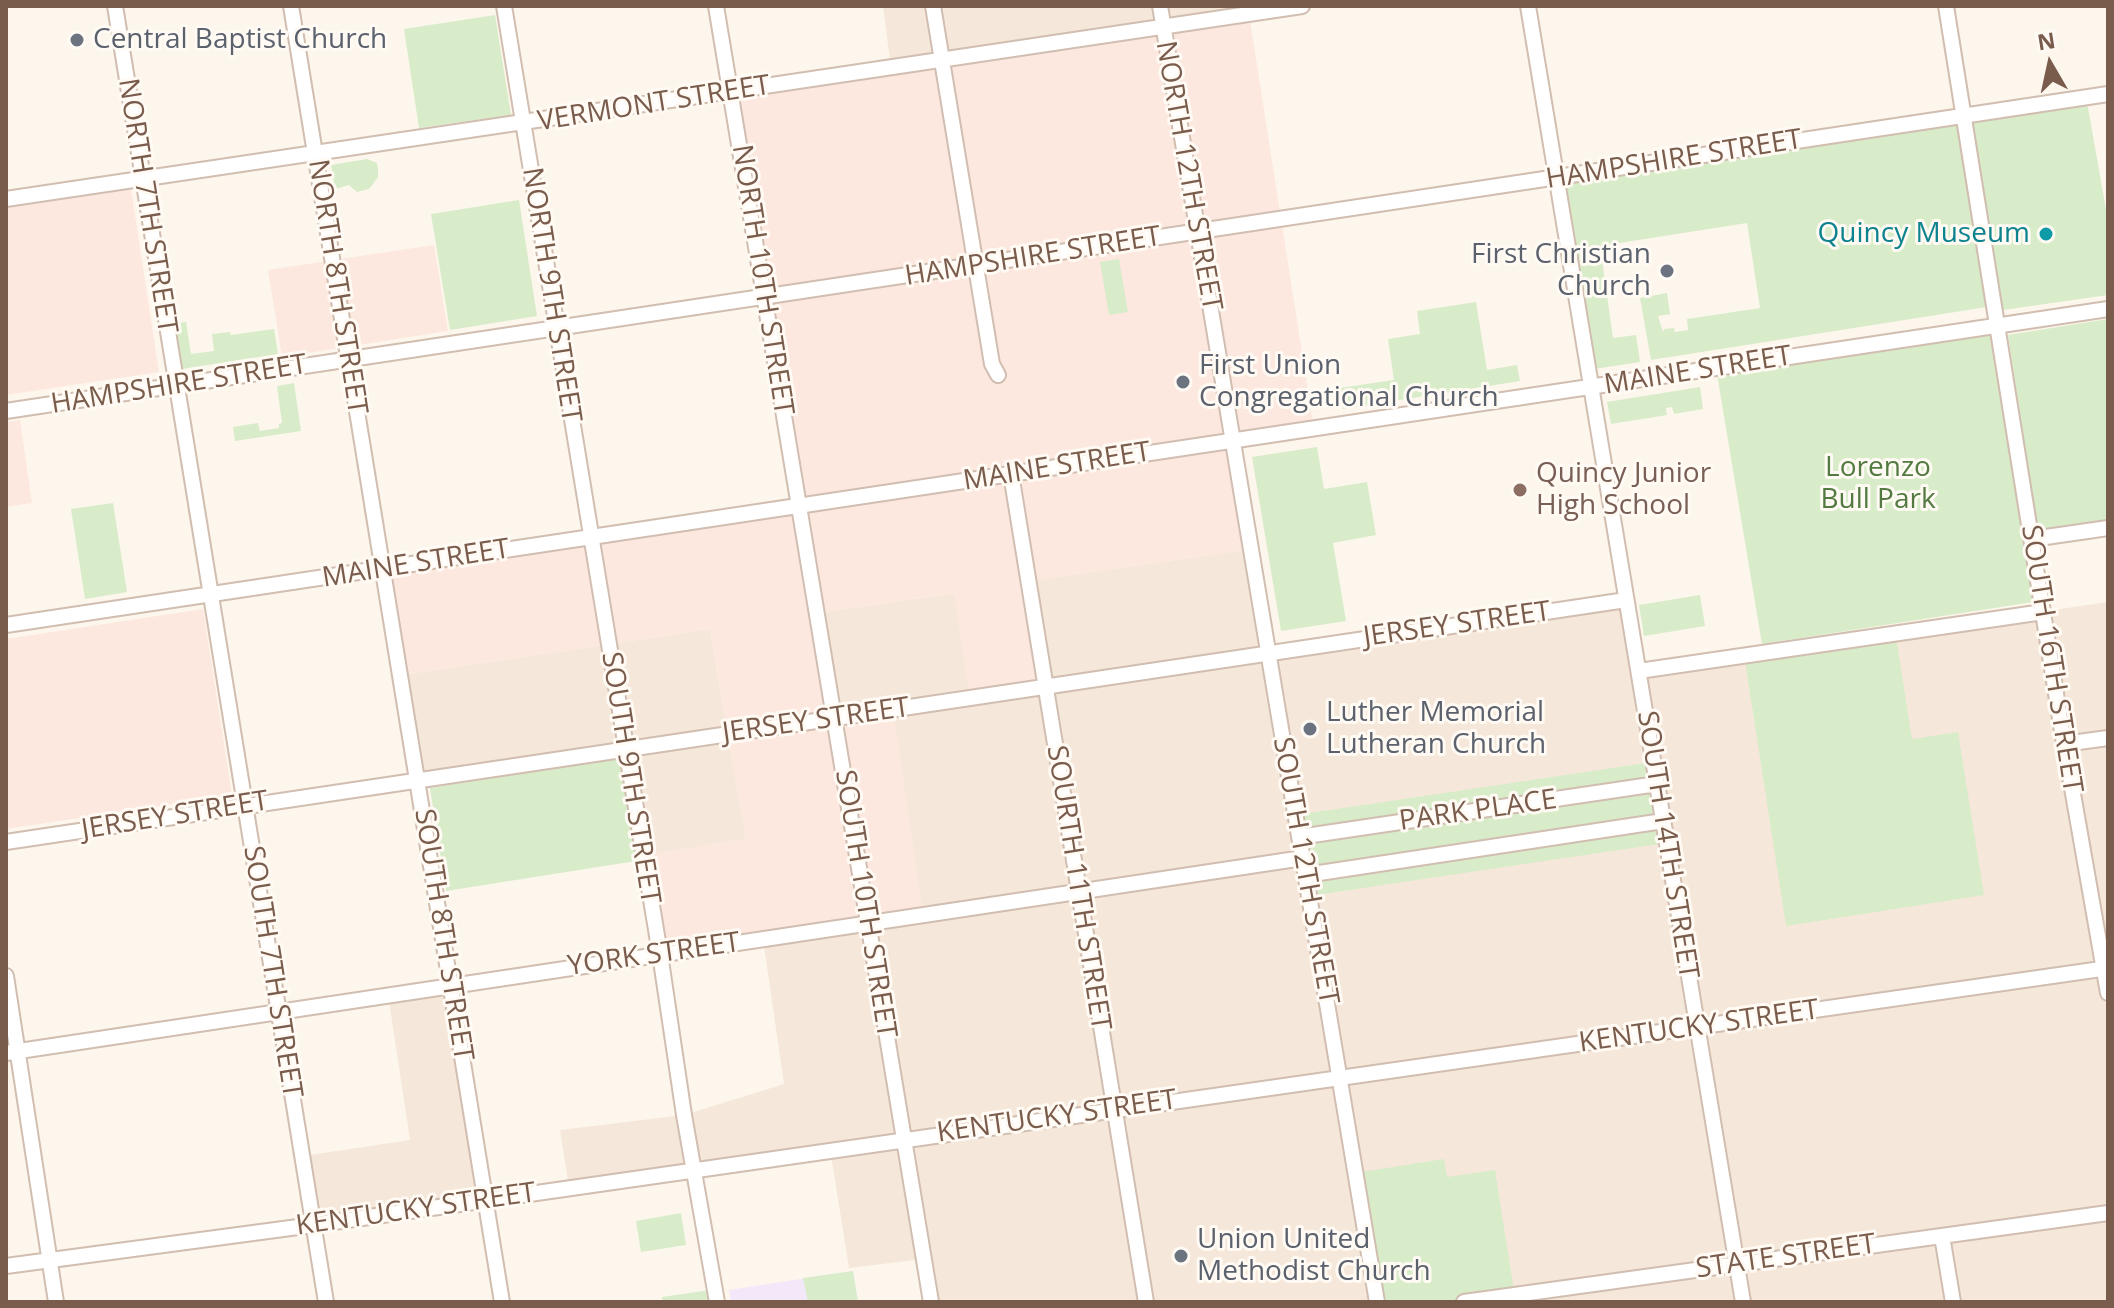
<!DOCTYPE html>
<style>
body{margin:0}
#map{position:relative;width:2114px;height:1308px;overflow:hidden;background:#fdf6ec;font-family:"Open Sans",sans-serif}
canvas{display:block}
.frame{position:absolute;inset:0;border:8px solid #7a5c4d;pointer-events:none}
.north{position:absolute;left:2010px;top:24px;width:80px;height:80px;-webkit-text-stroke:6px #fffaf3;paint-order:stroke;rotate:351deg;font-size:22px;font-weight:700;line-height:32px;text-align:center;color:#7a5c4d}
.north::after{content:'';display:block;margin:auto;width:28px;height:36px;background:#7a5c4d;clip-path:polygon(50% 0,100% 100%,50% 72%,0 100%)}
</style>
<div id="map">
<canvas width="2114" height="1308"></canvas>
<div class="frame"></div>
<div class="north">N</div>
</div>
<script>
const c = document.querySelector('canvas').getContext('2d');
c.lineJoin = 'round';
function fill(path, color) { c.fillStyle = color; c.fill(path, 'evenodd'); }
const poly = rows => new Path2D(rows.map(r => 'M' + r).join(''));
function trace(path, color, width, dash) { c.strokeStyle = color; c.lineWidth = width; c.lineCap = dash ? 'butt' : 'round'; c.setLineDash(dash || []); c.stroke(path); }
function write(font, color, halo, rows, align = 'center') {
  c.font = font + ' "Open Sans",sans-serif'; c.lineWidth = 6; c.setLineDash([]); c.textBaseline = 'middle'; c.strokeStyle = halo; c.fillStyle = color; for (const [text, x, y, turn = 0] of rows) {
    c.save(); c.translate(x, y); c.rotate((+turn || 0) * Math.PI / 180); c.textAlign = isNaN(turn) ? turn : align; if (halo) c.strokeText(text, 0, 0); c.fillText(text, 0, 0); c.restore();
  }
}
const residential = poly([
 [883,6,1302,6,891,68],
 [1251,549,1269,653,1626,600,1639,671,2108,602,2108,1302,931,1302,924,1259,849,1268,830,1149,569,1188,560,1130,684,1115,784,1084,763,939,835,718,817,613,955,593,970,697,1028,581],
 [710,629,746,839,643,856,625,750,418,780,401,675],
 [451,984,486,1199,313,1225,303,1156,410,1140,388,994]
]);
const commercial = poly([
 [1249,14,1314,429,1233,441,1251,549,1029,581,1046,687,970,698,954,593,817,613,835,718,893,710,923,915,660,954,643,856,746,839,710,629,401,675,383,569,799,506,731,92],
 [131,189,159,372,6,395,6,208],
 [434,245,448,331,282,357,268,270],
 [20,420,32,503,6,507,6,422],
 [203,609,232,795,6,829,6,639]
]);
const education = poly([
 [853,1271,858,1302,731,1302,729,1290]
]);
const green = poly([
 [495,15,511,115,419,128,404,29],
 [2087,102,2108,221,2108,295,2003,310,1969,120],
 [1957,122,1987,307,1651,360,1640,298,1667,293,1670,314,1658,316,1663,332,1664,329,1674,328,1675,332,1688,330,1687,319,1760,308,1747,223,1600,246,1613,338,1636,335,1640,362,1594,369,1564,185],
 [367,159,377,163,378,169,378,177,369,189,357,192,349,185,335,189,331,165],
 [519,200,537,316,450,330,431,214],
 [1119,259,1128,312,1109,315,1100,262],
 [1476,302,1487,370,1517,365,1520,381,1343,409,1340,388,1394,380,1388,339,1420,334,1417,311],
 [2108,319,2108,520,2038,531,2008,335],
 [186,322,191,354,214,351,212,334,230,332,231,335,274,329,278,354,182,369,175,323],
 [1997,324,2040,601,1762,644,1716,368],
 [294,383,301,431,235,441,233,427,258,423,260,431,279,428,279,424,282,423,277,386],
 [1700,387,1703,409,1674,414,1672,407,1666,408,1667,415,1611,424,1607,402],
 [1317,447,1324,489,1367,482,1376,535,1333,543,1346,621,1281,631,1252,457],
 [113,503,127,592,85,599,71,509],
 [1700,595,1705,626,1644,636,1639,605],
 [1896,637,1912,739,1958,732,1984,895,1786,926,1745,661],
 [620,758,636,861,446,891,430,788],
 [1653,762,1666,843,1309,896,1296,815],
 [1444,1159,1447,1177,1495,1170,1514,1291,1443,1302,1380,1302,1361,1172],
 [681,1213,686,1245,641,1252,636,1221],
 [853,1271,858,1302,808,1302,803,1278],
 [710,1290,712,1302,663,1302,662,1297]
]);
const minor = poly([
 [115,6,326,1302],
 [291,6,502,1302],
 [504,6,660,954,684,1115,717,1302],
 [716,6,931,1302],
 [933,6,992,364,998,375],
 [1160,6,1377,1302],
 [1528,6,1743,1302],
 [1946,6,2062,731,2108,993],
 [6,199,1302,6],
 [6,411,2108,94],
 [1011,474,1146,1302],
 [2032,539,2108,528],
 [6,625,2108,309],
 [1639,671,2043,612],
 [2064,744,2108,738],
 [1299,837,1657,784],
 [6,842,1626,600],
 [1306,875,1663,821],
 [6,976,56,1302],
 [6,1053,1303,858],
 [1942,1236,1953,1302],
 [6,1266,313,1225,2108,968],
 [1464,1302,2108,1213]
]);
const markers = [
 [77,40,8,"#6b7280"],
 [2046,234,8,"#0f9aa8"],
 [1667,271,8,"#6b7280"],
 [1183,382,8,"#6b7280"],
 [1520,490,8,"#8d6e63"],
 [1310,729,8,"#6b7280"],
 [1181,1256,8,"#6b7280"]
];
const worshipNames = [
 ["Central Baptist Church",93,40],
 ["First Christian",1651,255,"right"],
 ["Church",1651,287,"right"],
 ["First Union",1199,366],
 ["Congregational Church",1199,398],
 ["Luther Memorial",1326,713],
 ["Lutheran Church",1326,745],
 ["Union United",1197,1240],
 ["Methodist Church",1197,1272]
];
const streetNames = [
 ["VERMONT STREET",654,104,-9],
 ["HAMPSHIRE STREET",1674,160,-9],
 ["NORTH 12TH STREET",1188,176,80],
 ["NORTH 7TH STREET",147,206,81],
 ["HAMPSHIRE STREET",1033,257,-9],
 ["NORTH 10TH STREET",762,280,81],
 ["NORTH 8TH STREET",337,287,81],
 ["NORTH 9TH STREET",551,295,81],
 ["MAINE STREET",1698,371,-9],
 ["HAMPSHIRE STREET",179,385,-9],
 ["MAINE STREET",1057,467,-9],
 ["MAINE STREET",416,564,-9],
 ["JERSEY STREET",1457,625,-8],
 ["SOUTH 16TH STREET",2051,659,81],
 ["JERSEY STREET",816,721,-8],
 ["SOUTH 9TH STREET",630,778,81],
 ["PARK PLACE",1478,811,-8],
 ["JERSEY STREET",175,816,-9],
 ["SOUTH 14TH STREET",1667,845,81],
 ["SOUTH 12TH STREET",1305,871,80],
 ["SOURTH 11TH STREET",1078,888,81],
 ["SOUTH 10TH STREET",865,904,81],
 ["SOUTH 8TH STREET",443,935,81],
 ["YORK STREET",654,955,-8],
 ["SOUTH 7TH STREET",272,972,81],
 ["KENTUCKY STREET",1699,1027,-8],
 ["KENTUCKY STREET",1057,1117,-8],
 ["KENTUCKY STREET",416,1210,-8],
 ["STATE STREET",1786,1257,-8]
];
const cultureNames = [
 ["Quincy Museum",2030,234]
];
const parkNames = [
 ["Lorenzo",1878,468],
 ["Bull Park",1878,500]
];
const educationNames = [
 ["Quincy Junior",1536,474],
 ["High School",1536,506]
];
fill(residential, '#f5e8da');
fill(commercial, '#fde8e0');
fill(education, '#f3e8fa');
fill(green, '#d8ecc9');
trace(minor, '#d1beb0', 18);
trace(minor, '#fff', 14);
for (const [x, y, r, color] of markers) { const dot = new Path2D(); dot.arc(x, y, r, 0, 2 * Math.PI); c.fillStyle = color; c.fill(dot); trace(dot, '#fffaf3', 3); }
write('28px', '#5b616d', '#fffaf3', worshipNames, 'left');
write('28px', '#7a5c4d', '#fffaf3', streetNames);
write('28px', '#0d838f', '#fffaf3', cultureNames, 'right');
write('28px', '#537a41', '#fffaf3', parkNames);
write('28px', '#785e54', '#fffaf3', educationNames, 'left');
</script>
